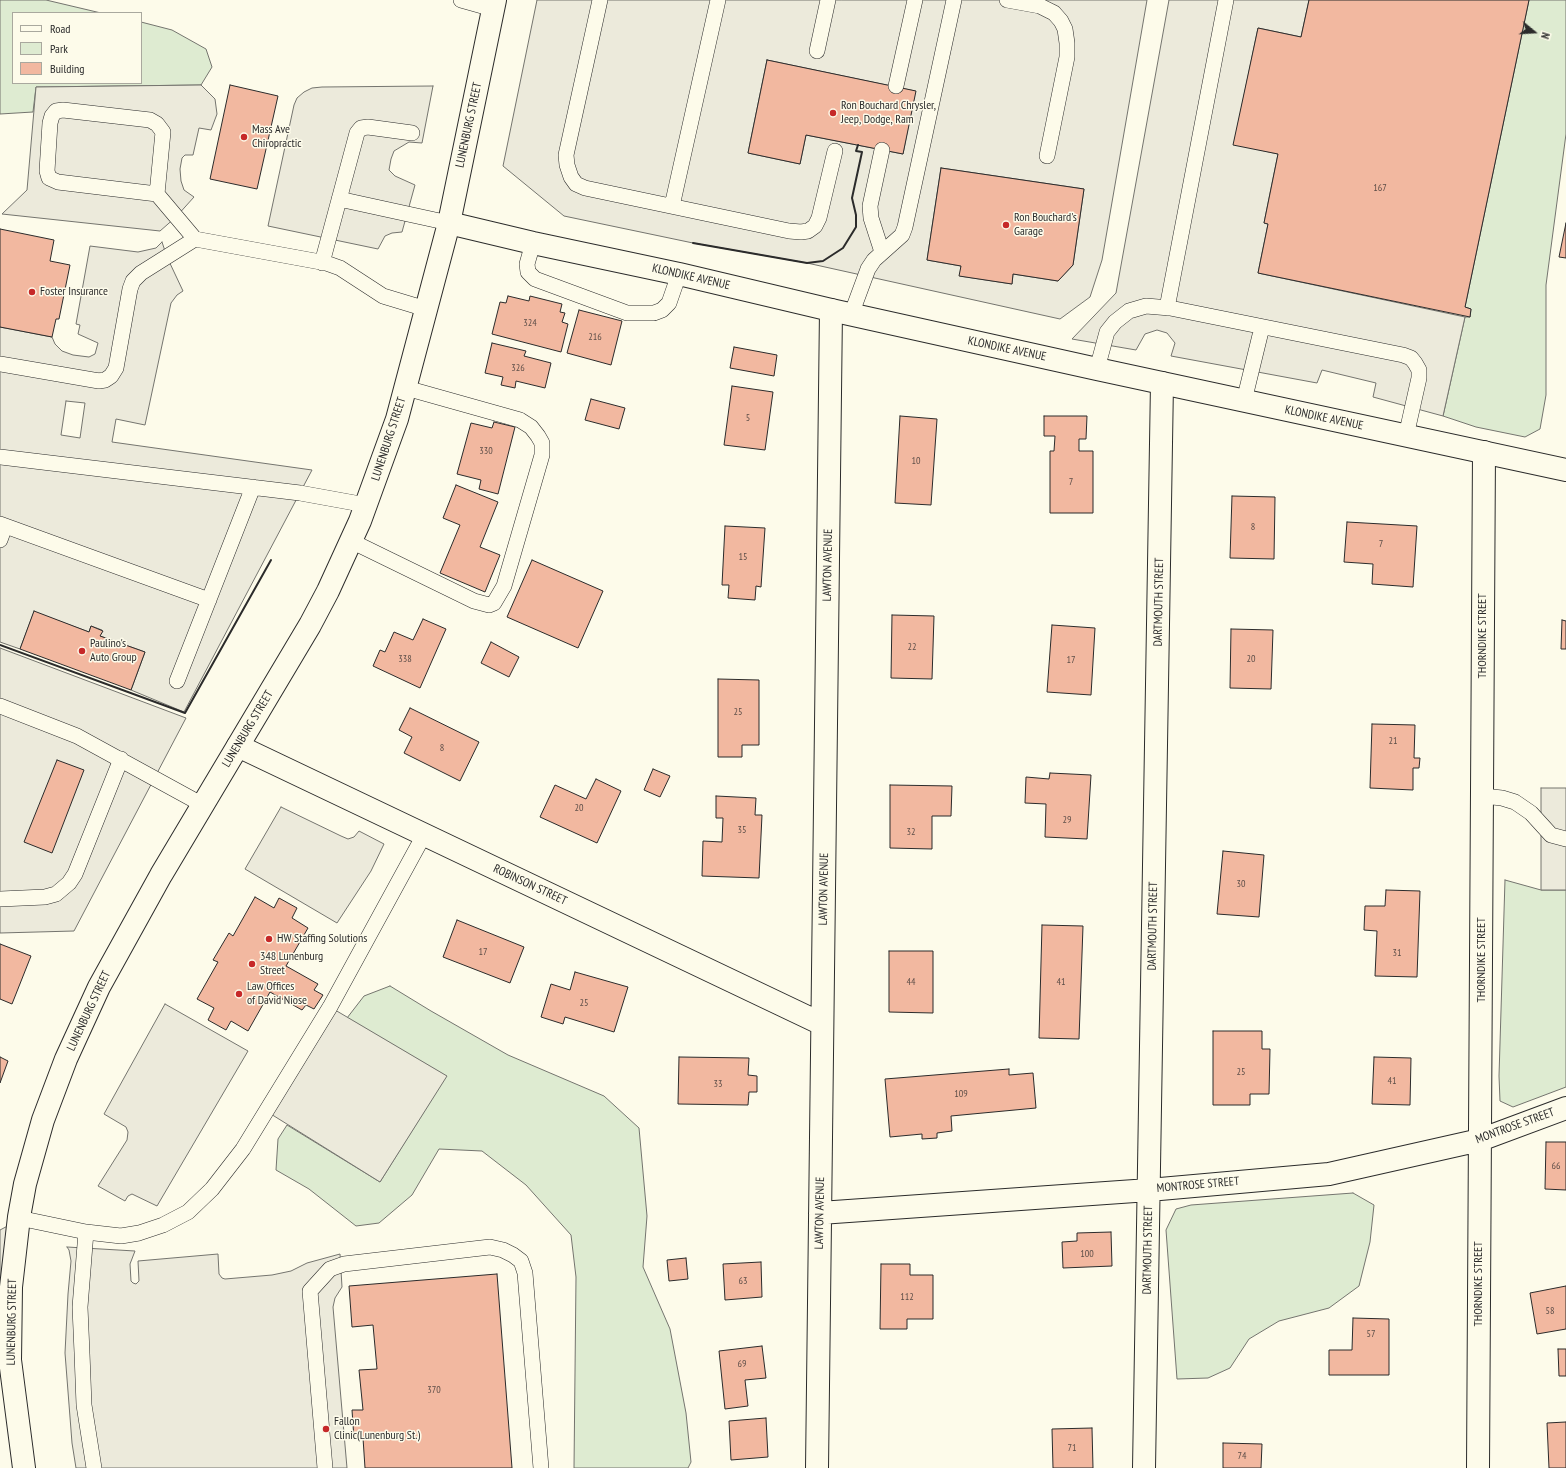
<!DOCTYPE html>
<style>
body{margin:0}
#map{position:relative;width:1566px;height:1468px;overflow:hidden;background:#fdfbea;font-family:"PT Sans Narrow",sans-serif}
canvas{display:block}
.legend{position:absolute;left:12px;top:12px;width:130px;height:72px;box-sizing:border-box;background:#fdfbea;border:1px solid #a9a89e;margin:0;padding:5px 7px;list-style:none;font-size:12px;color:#2b2b2b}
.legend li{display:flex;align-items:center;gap:8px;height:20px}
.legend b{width:20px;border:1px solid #a9a89e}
.north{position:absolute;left:1514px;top:12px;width:40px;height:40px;-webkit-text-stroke:3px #fdfbea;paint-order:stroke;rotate:108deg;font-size:11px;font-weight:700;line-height:16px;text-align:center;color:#2b2b2b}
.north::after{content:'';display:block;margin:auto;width:14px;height:18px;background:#2b2b2b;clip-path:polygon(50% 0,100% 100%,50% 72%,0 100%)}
</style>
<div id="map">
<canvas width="1566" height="1468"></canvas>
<ul class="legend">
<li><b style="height:5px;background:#fdfbea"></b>Road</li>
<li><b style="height:11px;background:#deebd1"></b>Park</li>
<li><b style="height:11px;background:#f2b8a0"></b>Building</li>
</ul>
<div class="north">N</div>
</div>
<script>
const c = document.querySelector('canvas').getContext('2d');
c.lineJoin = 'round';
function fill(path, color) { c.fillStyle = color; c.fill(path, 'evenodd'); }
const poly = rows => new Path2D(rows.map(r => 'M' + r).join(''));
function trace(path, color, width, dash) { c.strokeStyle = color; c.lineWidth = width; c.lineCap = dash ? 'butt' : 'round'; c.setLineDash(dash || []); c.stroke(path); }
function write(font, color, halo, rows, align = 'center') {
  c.font = font + ' "PT Sans Narrow",sans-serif'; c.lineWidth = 3; c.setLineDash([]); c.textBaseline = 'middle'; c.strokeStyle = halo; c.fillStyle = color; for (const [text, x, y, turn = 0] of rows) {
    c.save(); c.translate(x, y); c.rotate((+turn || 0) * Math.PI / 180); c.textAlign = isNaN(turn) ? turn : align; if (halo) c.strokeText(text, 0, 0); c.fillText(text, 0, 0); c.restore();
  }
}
const green = poly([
 [0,0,46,0,101,13,13,13,13,83,141,83,141,22,172,30,206,49,212,67,201,85,36,87,33,112,0,114,0,0],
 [1529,0,1566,0,1566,134,1546,285,1546,395,1540,429,1525,437,1476,427,1443,416,1465,317,1470,317,1471,309,1465,307,1529,0],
 [1505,880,1541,890,1566,890,1566,1087,1513,1107,1500,1101,1499,1076,1505,880],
 [390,986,431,1011,508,1055,604,1096,639,1128,647,1216,643,1267,670,1329,686,1413,691,1462,688,1468,574,1468,576,1277,571,1235,526,1185,482,1151,439,1149,412,1195,379,1223,356,1226,309,1189,276,1170,278,1139,287,1125,380,1182,446,1076,347,1018,364,996,390,986],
 [1353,1193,1374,1205,1370,1242,1359,1286,1329,1308,1279,1321,1249,1339,1230,1368,1208,1378,1177,1379,1166,1230,1176,1209,1191,1205,1353,1193]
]);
const parking = poly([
 [537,0,1147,0,1102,260,1090,297,1060,319,807,263,693,243,564,216,503,166,537,0],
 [767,60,915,91,903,154,806,135,800,164,748,153,767,60],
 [941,168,1084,189,1073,265,1058,281,1013,274,1012,284,960,276,961,266,927,260,941,168],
 [1169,0,1309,0,1301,37,1258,28,1234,144,1278,154,1264,223,1268,224,1258,273,1465,317,1443,416,1373,397,1376,383,1322,370,1317,383,1171,356,1175,343,1167,333,1157,330,1145,334,1136,350,1072,339,1116,293,1169,0],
 [201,85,215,99,217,114,211,130,199,128,193,155,185,155,182,158,180,169,181,181,184,190,194,197,176,217,160,231,2,214,27,190,36,87,201,85],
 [433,86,422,143,409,142,394,151,391,159,389,170,395,176,415,185,402,232,392,233,385,236,378,249,268,226,294,105,297,98,304,92,312,88,322,87,433,86],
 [162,242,167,257,183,291,177,295,171,303,145,425,116,419,112,442,312,470,184,712,131,690,145,652,100,636,102,630,91,626,89,632,34,612,20,649,0,642,0,327,52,337,55,344,62,351,73,355,89,357,95,354,98,343,78,334,80,325,76,324,90,246,138,252,156,248,162,242],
 [66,401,85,403,80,438,61,435,66,401],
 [0,648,186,718,74,931,0,933,0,648],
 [1541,788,1566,788,1566,890,1541,890,1541,788],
 [281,807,341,836,348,839,354,837,359,831,384,844,371,871,337,923,245,869,281,807],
 [165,1004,248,1051,157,1206,132,1194,128,1196,125,1201,98,1186,127,1140,128,1132,126,1127,104,1114,165,1004],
 [330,1007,447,1076,380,1182,266,1111,330,1007],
 [19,1220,0,1310,0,1230,19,1220],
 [67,1247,135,1251,130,1264,131,1281,133,1283,136,1284,139,1281,138,1261,218,1254,219,1274,222,1278,225,1279,272,1275,291,1271,307,1263,340,1254,342,1287,335,1298,333,1307,347,1468,76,1468,72,1443,65,1353,68,1294,71,1261,69,1250,67,1247]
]);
const building = poly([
 [1309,0,1529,0,1465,307,1471,309,1470,317,1258,273,1268,224,1264,223,1278,154,1233,145,1258,28,1301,37,1309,0],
 [767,60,916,91,903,154,806,135,800,164,748,153,767,60],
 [230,85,278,96,257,189,210,179,230,85],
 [941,168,1084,189,1073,265,1058,281,1013,274,1012,284,959,276,961,266,927,260,941,168],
 [1566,223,1566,258,1559,257,1566,223],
 [0,229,54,240,50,261,70,265,59,319,56,319,52,337,0,327,0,229],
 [508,296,529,301,530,296,562,304,560,312,565,313,562,322,568,324,561,352,492,334,500,302,506,303,508,296],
 [579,310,622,321,611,365,567,353,579,310],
 [492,343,526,351,524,356,551,363,545,388,516,381,515,388,501,385,503,377,485,373,492,343],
 [734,347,777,355,774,376,730,368,734,347],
 [732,386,773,392,765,450,724,445,732,386],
 [591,399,625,408,619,429,585,420,591,399],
 [900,416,937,419,931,505,895,503,900,416],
 [1044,416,1087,416,1086,439,1079,439,1079,451,1093,451,1093,513,1050,513,1050,451,1054,451,1055,436,1044,436,1044,416],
 [494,422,515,427,498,494,479,489,481,480,457,474,471,423,492,428,494,422],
 [456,485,498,502,480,547,500,555,485,592,440,573,460,525,443,518,456,485],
 [1232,496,1275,497,1274,559,1230,558,1232,496],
 [1347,522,1417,526,1413,587,1372,584,1373,564,1344,562,1347,522],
 [725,526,765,528,761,587,756,586,755,600,728,598,729,585,722,585,725,526],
 [532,560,603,591,578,648,507,617,532,560],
 [34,611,89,632,91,626,103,631,100,636,145,652,131,690,20,649,34,611],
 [892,615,934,616,932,679,891,678,892,615],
 [423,619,446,629,420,688,373,666,380,650,385,652,394,632,413,640,423,619],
 [1562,620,1566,621,1566,649,1561,649,1562,620],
 [1052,625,1095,628,1091,695,1047,692,1052,625],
 [1231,629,1273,630,1271,689,1230,688,1231,629],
 [491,642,519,657,509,677,481,663,491,642],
 [718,679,759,680,759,745,742,745,742,757,718,757,718,679],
 [410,708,479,742,460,781,404,753,412,737,399,730,410,708],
 [1372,724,1415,725,1414,758,1420,758,1419,768,1413,768,1413,790,1370,788,1372,724],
 [57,760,84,770,52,853,24,842,57,760],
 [653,769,670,776,660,797,644,790,653,769],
 [1050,773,1091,775,1087,839,1045,837,1046,804,1025,803,1026,777,1049,779,1050,773],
 [596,779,621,791,597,843,540,817,555,785,586,799,596,779],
 [890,785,952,786,951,816,932,816,932,849,890,848,890,785],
 [716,796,756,798,755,815,762,815,759,878,702,876,703,841,722,842,723,818,716,818,716,796],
 [1223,851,1264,855,1259,917,1217,914,1223,851],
 [1386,890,1420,891,1417,977,1375,976,1377,931,1364,930,1365,906,1385,906,1386,890],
 [255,897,274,908,279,898,297,908,292,918,308,928,286,966,318,984,314,990,323,995,314,1009,306,1005,302,1010,270,992,248,1031,231,1021,226,1030,208,1020,214,1008,197,999,218,962,213,960,229,933,233,936,255,897],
 [457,920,524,947,510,983,443,957,457,920],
 [1042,925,1083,926,1079,1039,1039,1038,1042,925],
 [0,944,31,956,12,1004,0,999,0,944],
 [889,951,933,951,933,1013,889,1012,889,951],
 [575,972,628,987,614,1032,565,1017,563,1024,541,1017,551,984,570,990,575,972],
 [1213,1031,1262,1031,1262,1049,1270,1049,1269,1094,1250,1094,1250,1105,1213,1105,1213,1031],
 [0,1057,8,1061,0,1083,0,1057],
 [679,1057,749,1058,748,1075,757,1076,757,1092,749,1092,748,1105,678,1104,679,1057],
 [1374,1057,1411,1058,1410,1105,1372,1104,1374,1057],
 [1009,1069,1009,1075,1033,1073,1036,1108,951,1116,952,1131,937,1133,937,1138,922,1139,922,1134,890,1137,885,1079,1009,1069],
 [1546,1142,1566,1142,1566,1190,1545,1189,1546,1142],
 [1111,1232,1112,1266,1063,1268,1062,1242,1077,1241,1077,1233,1111,1232],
 [686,1258,688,1279,669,1281,667,1260,686,1258],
 [761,1262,762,1297,725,1300,723,1264,761,1262],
 [881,1264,910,1264,910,1275,933,1275,933,1319,907,1319,907,1329,880,1329,881,1264],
 [497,1274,512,1468,365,1468,363,1438,354,1439,352,1410,363,1410,359,1370,377,1369,373,1325,352,1327,349,1286,497,1274],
 [1566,1286,1566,1329,1537,1334,1530,1293,1566,1286],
 [1353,1318,1389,1319,1389,1375,1329,1375,1329,1350,1352,1350,1353,1318],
 [762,1346,766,1378,745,1380,748,1406,725,1409,719,1351,762,1346],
 [1558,1349,1566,1349,1566,1376,1559,1376,1558,1349],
 [766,1418,768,1457,731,1460,729,1421,766,1418],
 [1566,1422,1566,1468,1549,1468,1547,1423,1566,1422],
 [1092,1428,1093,1468,1053,1468,1052,1429,1092,1428],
 [1223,1443,1262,1444,1261,1468,1223,1468,1223,1443]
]);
const service = poly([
 [461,0,493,9],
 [600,0,566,155,567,165,571,177,576,184,585,188,789,231,801,232,808,231,815,226,819,218,835,151],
 [1007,0,1040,6,1054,13,1061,21,1065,29,1067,43,1067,57,1047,156],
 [817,51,828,0],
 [896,86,915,0],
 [882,150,870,206,871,218,882,252],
 [157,194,58,182,49,178,47,171,50,123,52,116,56,111,63,110,150,120,157,124,163,132,157,194,195,239,326,263,340,268,383,296,426,309],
 [339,199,449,223],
 [672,206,718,0],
 [533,243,527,264,528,272,535,279,627,313,654,313,662,310,669,303,679,274],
 [322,263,357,133,361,128,368,127,412,133],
 [1167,308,1226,0],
 [851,315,868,269,874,260,902,235,905,227,954,0],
 [0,364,99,381,105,380,111,376,116,368,130,289,133,281,141,273,195,239],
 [1097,369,1107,332,1115,322,1129,311,1146,306,1170,308,1403,355,1411,358,1415,363,1419,370,1419,378,1406,436],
 [1244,401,1262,327],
 [0,457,300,493,366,505],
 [0,524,209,600],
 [0,540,5,526],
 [351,541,474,601,489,605,494,603,504,586,542,455,542,443,538,436,531,427,520,420,406,388],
 [177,681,253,487],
 [0,706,77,736,203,805],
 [1483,796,1502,798,1515,802,1531,813,1551,835,1566,839],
 [0,899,45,897,56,894,69,883,75,874,121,759],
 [19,1218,86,1232,121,1236,139,1233,163,1225,188,1212,212,1189,243,1149,330,1007,424,835],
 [86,1232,80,1307,82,1353,84,1405,94,1468],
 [325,1468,310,1291,330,1269,344,1264,490,1247,503,1250,513,1255,521,1261,525,1273,541,1468]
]);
const minor = poly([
 [238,746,822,1024],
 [820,1213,1149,1190,1329,1174,1480,1140,1566,1108],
 [817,1468,831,310],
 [1144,1468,1162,383],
 [1478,1468,1484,452]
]);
const tertiary = poly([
 [449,223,533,243,679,274,831,310,1097,369,1566,470]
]);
const primary = poly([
 [24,1468,10,1360,11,1287,19,1217,25,1184,43,1120,66,1059,99,987,161,875,310,625,328,591,360,521,397,419,449,223,495,0]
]);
const wall = poly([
 [693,243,807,263,823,261,843,248,856,227,856,215,852,198,862,152,856,151,858,145],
 [0,645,185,713,271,560]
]);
const markers = [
 [833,113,4,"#c62828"],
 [244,137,4,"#c62828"],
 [1006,225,4,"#c62828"],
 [32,292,4,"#c62828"],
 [82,651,4,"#c62828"],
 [269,939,4,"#c62828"],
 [252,964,4,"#c62828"],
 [239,994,4,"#c62828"],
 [326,1429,4,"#c62828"]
];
const numberNames = [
 ["167",1380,188],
 ["324",530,323],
 ["216",595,337],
 ["326",518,368],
 ["5",748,418],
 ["330",486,451],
 ["10",916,461],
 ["7",1071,482],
 ["8",1253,527],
 ["7",1381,544],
 ["15",743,557],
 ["22",912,647],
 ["338",405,659],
 ["20",1251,659],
 ["17",1071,660],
 ["25",738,712],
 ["21",1393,741],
 ["8",442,748],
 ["20",579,808],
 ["29",1067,820],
 ["35",742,830],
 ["32",911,832],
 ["30",1241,884],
 ["17",483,952],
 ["31",1397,953],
 ["44",911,982],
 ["41",1061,982],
 ["25",584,1003],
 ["25",1241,1072],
 ["41",1392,1081],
 ["33",718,1084],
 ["109",961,1094],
 ["66",1556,1166],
 ["100",1087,1254],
 ["63",743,1281],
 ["112",907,1297],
 ["58",1550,1311],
 ["57",1371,1334],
 ["69",742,1364],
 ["370",434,1390],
 ["71",1072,1448],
 ["74",1242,1456]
];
const poiNames = [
 ["Ron Bouchard Chrysler,",841,106],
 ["Jeep, Dodge, Ram",841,120],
 ["Mass Ave",252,130],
 ["Chiropractic",252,144],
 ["Ron Bouchard's",1014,218],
 ["Garage",1014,232],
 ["Foster Insurance",40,292],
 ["Paulino's",90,644],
 ["Auto Group",90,658],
 ["HW Staffing Solutions",277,939],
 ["348 Lunenburg",260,957],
 ["Street",260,971],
 ["Law Offices",247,987],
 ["of David Niose",247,1001],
 ["Fallon",334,1422],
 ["Clinic(Lunenburg St.)",334,1436]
];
const streetNames = [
 ["LUNENBURG STREET",469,125,-78],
 ["KLONDIKE AVENUE",691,277,13],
 ["KLONDIKE AVENUE",1007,349,12],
 ["KLONDIKE AVENUE",1324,418,12],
 ["LUNENBURG STREET",389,439,-72],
 ["LAWTON AVENUE",828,565,-89],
 ["DARTMOUTH STREET",1159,602,-89],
 ["THORNDIKE STREET",1483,636,-90],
 ["LUNENBURG STREET",248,729,-59],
 ["ROBINSON STREET",530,885,25],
 ["LAWTON AVENUE",824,889,-89],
 ["DARTMOUTH STREET",1153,926,-89],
 ["THORNDIKE STREET",1482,960,-90],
 ["LUNENBURG STREET",89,1011,-65],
 ["MONTROSE STREET",1515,1126,-20],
 ["MONTROSE STREET",1198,1185,-5],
 ["LAWTON AVENUE",820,1213,-89],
 ["DARTMOUTH STREET",1148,1250,-89],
 ["THORNDIKE STREET",1479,1284,-90],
 ["LUNENBURG STREET",12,1322,-89]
];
fill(green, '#deebd1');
trace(green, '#74746e', 1);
fill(parking, '#eceadb');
trace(parking, '#74746e', 1);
fill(building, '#f2b8a0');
trace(building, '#2b2b2b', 1);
trace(service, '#2b2b2b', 16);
trace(minor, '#2b2b2b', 24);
trace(tertiary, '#2b2b2b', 24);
trace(primary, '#2b2b2b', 24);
trace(service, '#fdfbea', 15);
trace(minor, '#fdfbea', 22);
trace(tertiary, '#fdfbea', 22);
trace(primary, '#fdfbea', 22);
trace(wall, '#2b2b2b', 2);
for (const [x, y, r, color] of markers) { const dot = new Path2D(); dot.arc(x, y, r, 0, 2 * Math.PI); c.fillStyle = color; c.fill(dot); trace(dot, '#fdfbea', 1.5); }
write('10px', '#5d4e48', null, numberNames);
write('12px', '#2b2b2b', '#fdfbea', poiNames, 'left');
write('12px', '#2b2b2b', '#fdfbea', streetNames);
</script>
